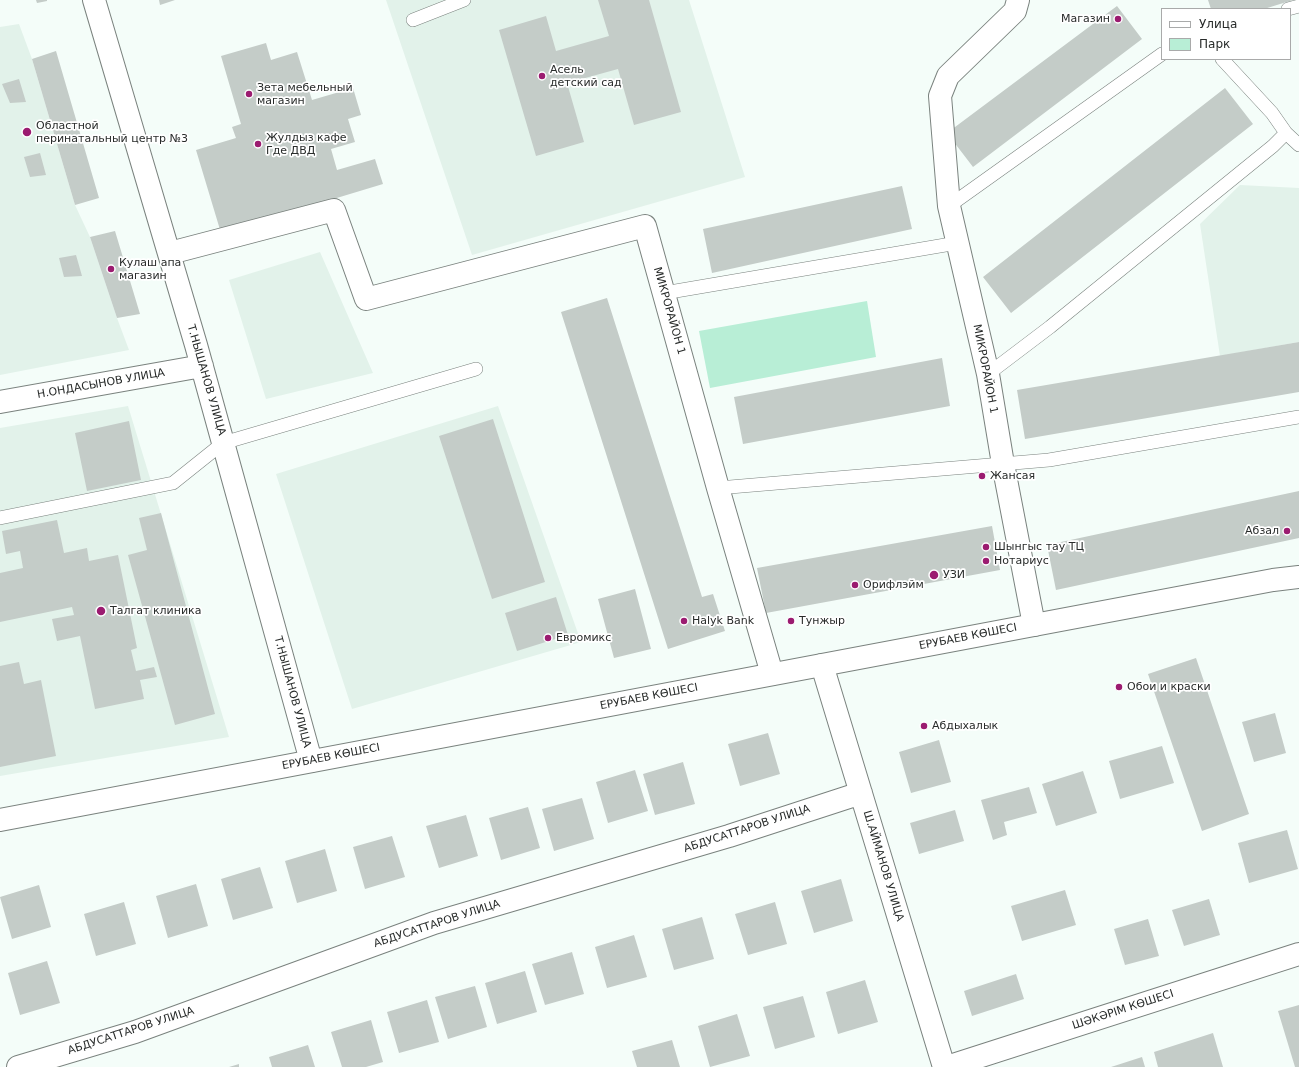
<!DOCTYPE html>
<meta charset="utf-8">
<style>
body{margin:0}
#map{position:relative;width:1299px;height:1067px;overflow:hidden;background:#f4fdf9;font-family:"DejaVu Sans",sans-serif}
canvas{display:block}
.legend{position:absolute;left:1161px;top:8px;width:130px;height:52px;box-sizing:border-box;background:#fff;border:1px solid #a9aaaa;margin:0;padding:5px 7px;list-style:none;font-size:12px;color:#282b2a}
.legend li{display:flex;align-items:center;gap:8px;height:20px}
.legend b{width:20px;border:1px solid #a9aaaa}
</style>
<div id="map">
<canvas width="1299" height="1067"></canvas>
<ul class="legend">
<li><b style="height:5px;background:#fff"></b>Улица</li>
<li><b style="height:11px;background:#b8eed6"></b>Парк</li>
</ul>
</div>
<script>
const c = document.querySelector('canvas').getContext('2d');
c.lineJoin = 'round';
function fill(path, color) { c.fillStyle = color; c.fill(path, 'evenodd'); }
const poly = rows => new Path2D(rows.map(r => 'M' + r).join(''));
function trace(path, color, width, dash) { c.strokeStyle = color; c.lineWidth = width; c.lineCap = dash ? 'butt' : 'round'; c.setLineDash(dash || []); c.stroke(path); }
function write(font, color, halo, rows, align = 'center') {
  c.font = font + ' "DejaVu Sans",sans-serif'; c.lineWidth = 3.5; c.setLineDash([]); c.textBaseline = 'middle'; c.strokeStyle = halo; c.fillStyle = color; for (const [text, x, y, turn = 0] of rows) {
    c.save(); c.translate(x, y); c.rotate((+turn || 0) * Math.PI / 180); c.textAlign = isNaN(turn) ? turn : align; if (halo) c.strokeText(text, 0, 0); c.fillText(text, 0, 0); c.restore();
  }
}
const built = poly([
 [386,0,689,0,745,177,472,255],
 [19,24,32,59,75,205,90,237,117,318,129,350,0,375,0,27],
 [1240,185,1299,188,1299,342,1220,356,1200,224],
 [320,252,373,373,266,399,229,280],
 [128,406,229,737,0,776,0,428],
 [498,406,581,642,352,709,276,474]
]);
const green = poly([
 [867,301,876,357,710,388,699,331]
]);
const building = poly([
 [36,0,47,0,47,1,37,3],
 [159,0,175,0,160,5],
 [598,0,649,0,681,112,634,125,618,69,567,83,584,142,536,156,499,30,546,16,556,51,609,36],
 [1208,0,1293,0,1264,9,1211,9],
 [1117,6,1142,39,973,167,947,133],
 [266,43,271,60,297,52,312,100,353,88,361,115,348,119,355,142,331,149,337,170,375,159,383,184,221,233,196,150,236,138,232,127,241,124,221,56],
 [56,51,99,198,75,205,32,59],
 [19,79,26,102,10,103,2,84],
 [1225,88,1253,124,1011,313,983,277],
 [40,153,46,175,30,177,24,157],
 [902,186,912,229,712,273,703,229],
 [115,231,140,314,117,318,90,237],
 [76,255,82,276,64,277,59,258],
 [607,298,702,597,713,594,725,631,668,649,561,312],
 [1299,342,1299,392,1025,439,1017,390],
 [942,358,950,406,743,444,734,397],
 [493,419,545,582,492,599,439,436],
 [129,421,141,480,87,491,75,433],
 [1299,491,1299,538,1056,590,1047,545],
 [161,513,215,714,175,725,128,555,147,550,139,518],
 [57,520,64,553,87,548,89,561,118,555,137,648,131,650,136,671,154,667,157,677,140,680,144,699,95,709,80,636,57,641,52,619,74,615,72,607,0,622,0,573,23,568,20,551,6,554,2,531],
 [992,526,1000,570,766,613,757,568],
 [635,589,651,649,614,658,598,599],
 [556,597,568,635,517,651,505,613],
 [1196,658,1249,814,1202,831,1148,674],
 [19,662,24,684,41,680,56,756,0,767,0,666],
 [1275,713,1286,753,1254,762,1242,722],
 [768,733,780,774,740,786,728,744],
 [939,740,951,782,911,793,899,752],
 [1162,746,1174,783,1120,799,1109,761],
 [683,762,695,804,655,815,643,774],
 [635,770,648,811,608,823,596,782],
 [1083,771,1097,813,1056,826,1042,784],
 [1029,787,1037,813,1004,822,1007,835,993,840,981,800],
 [582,798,594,839,554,851,542,809],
 [528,807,540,848,501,860,489,818],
 [955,810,964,841,919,854,910,823],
 [466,815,478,856,439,868,426,826],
 [1287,830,1298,869,1249,883,1238,843],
 [392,836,405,877,365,889,353,847],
 [325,849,337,891,297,903,285,861],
 [260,867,273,908,233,920,221,879],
 [841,879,853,921,814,933,801,891],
 [196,884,208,926,168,938,156,896],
 [39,885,51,927,12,939,0,897],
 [1065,890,1076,925,1022,941,1011,906],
 [1209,899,1220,935,1184,946,1172,910],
 [124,902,136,944,96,956,84,914],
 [775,902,787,944,748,955,735,914],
 [702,917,714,959,674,970,662,929],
 [1148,919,1159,956,1125,965,1114,929],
 [634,935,647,977,607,988,595,947],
 [572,952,584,994,545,1005,532,964],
 [47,961,60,1003,20,1015,8,973],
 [525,971,537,1012,497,1024,485,983],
 [1016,974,1024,999,972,1016,964,991],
 [865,980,878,1022,838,1034,826,992],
 [475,986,487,1027,448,1039,435,997],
 [803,996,815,1037,775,1049,763,1007],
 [427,1000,439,1042,399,1053,387,1012],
 [1299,1005,1299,1067,1295,1067,1278,1011],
 [737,1014,750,1056,710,1067,698,1026],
 [371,1020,383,1062,366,1067,342,1067,331,1032],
 [1213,1033,1223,1067,1158,1067,1154,1052],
 [672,1040,680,1067,637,1067,632,1051],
 [308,1045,315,1067,272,1067,269,1057],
 [1142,1057,1145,1067,1111,1067],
 [239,1064,239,1067,229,1067]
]);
const service = poly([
 [1288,9,1299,6],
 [413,20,464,0],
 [1222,59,1272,113,1286,133,1299,145],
 [949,206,1162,54],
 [664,293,957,243],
 [988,374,1050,327,1273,146,1286,133],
 [718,488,1049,460,1299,417],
 [0,518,173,483,223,443,476,369]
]);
const minor = poly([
 [94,0,196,345,311,761],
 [1018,0,1015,11,948,76,940,96,949,206,988,374,1003,464,1034,625],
 [170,253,334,210,366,299,645,226,718,488,772,674],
 [0,402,202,366],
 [822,665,944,1067],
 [18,1067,135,1032,434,923,729,836,861,793],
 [947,1067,1299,954]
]);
const secondary = poly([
 [0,820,1034,625,1273,580,1299,577]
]);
const markers = [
 [1118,19,4,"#9b1b70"],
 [542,76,4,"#9b1b70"],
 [249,94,4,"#9b1b70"],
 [27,132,5,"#9b1b70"],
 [258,144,4,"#9b1b70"],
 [111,269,4,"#9b1b70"],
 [982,476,4,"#9b1b70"],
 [1287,531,4,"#9b1b70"],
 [986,547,4,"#9b1b70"],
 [986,561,4,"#9b1b70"],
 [934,575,5,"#9b1b70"],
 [855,585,4,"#9b1b70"],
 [101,611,5,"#9b1b70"],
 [684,621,4,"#9b1b70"],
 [791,621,4,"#9b1b70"],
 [548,638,4,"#9b1b70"],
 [1119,687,4,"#9b1b70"],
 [924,726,4,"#9b1b70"]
];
const poiNames = [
 ["Магазин",1110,19,"right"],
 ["Асель",550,70],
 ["детский сад",550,83],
 ["Зета мебельный",257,88],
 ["магазин",257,101],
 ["Областной",36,126],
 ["перинатальный центр №3",36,139],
 ["Жулдыз кафе",266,138],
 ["Где ДВД",266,151],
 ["Кулаш апа",119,263],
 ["магазин",119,276],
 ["Жансая",990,476],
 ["Абзал",1279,531,"right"],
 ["Шынгыс тау ТЦ",994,547],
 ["Нотариус",994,561],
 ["УЗИ",943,575],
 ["Орифлэйм",863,585],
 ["Талгат клиника",110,611],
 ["Halyk Bank",692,621],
 ["Тунжыр",799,621],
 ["Евромикс",556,638],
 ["Обои и краски",1127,687],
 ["Абдыхалык",932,726]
];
const streetNames = [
 ["МИКРОРАЙОН 1",669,311,74],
 ["МИКРОРАЙОН 1",985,369,79],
 ["Т.НЫШАНОВ УЛИЦА",206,380,74],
 ["Н.ОНДАСЫНОВ УЛИЦА",101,384,-10],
 ["ЕРУБАЕВ КӨШЕСІ",968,637,-11],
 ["Т.НЫШАНОВ УЛИЦА",292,692,75],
 ["ЕРУБАЕВ КӨШЕСІ",649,697,-11],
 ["ЕРУБАЕВ КӨШЕСІ",331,757,-11],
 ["АБДУСАТТАРОВ УЛИЦА",747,829,-18],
 ["Ш.АЙМАНОВ УЛИЦА",883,866,73],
 ["АБДУСАТТАРОВ УЛИЦА",437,924,-18],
 ["ШӘКӘРІМ КӨШЕСІ",1123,1010,-18],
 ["АБДУСАТТАРОВ УЛИЦА",131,1031,-18]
];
fill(built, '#e2f2ea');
fill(green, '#b8eed6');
fill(building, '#c4ccc8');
trace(service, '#7a827e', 14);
trace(minor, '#7a827e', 24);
trace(secondary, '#7a827e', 24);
trace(service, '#fff', 13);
trace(minor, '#fff', 22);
trace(secondary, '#fff', 22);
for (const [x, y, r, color] of markers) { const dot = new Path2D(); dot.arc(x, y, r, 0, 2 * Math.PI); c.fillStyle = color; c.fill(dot); trace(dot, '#fff', 1.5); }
write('11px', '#282b2a', '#fff', poiNames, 'left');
write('11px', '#282b2a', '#fff', streetNames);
</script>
